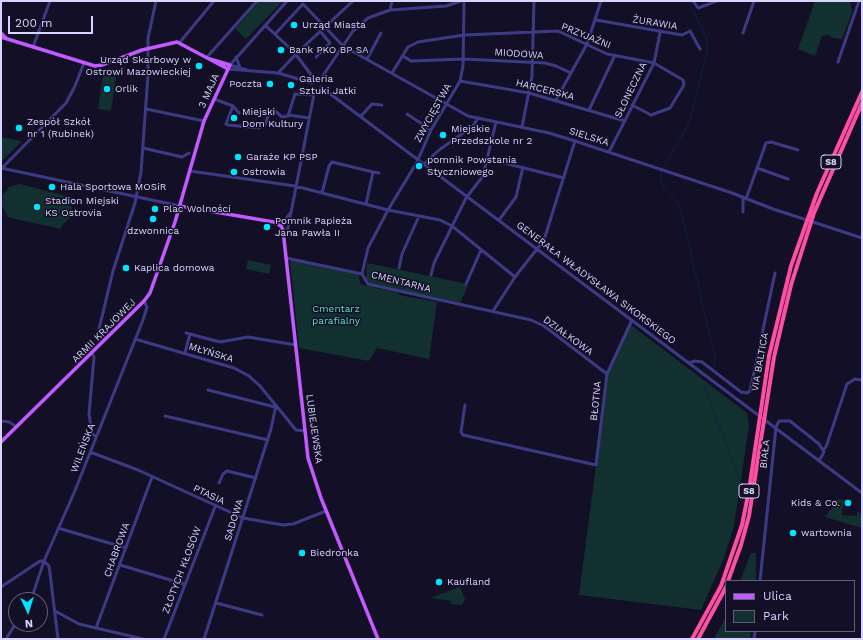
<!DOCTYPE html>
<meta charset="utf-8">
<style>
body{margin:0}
#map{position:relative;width:863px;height:640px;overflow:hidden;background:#130f26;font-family:"Work Sans",sans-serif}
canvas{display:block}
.frame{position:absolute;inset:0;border:2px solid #d9d4ff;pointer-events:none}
.legend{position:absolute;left:725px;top:580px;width:130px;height:52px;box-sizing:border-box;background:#130f26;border:1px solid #625e7d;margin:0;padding:5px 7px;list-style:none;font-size:12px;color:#d9d4ff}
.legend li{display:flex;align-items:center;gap:8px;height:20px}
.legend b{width:20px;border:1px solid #625e7d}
.north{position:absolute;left:8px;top:592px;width:40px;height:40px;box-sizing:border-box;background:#130f26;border:1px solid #625e7d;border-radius:50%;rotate:176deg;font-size:11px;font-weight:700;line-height:16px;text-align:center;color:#d9d4ff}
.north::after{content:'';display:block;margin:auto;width:14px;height:18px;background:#00e5ff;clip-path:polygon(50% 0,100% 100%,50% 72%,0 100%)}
.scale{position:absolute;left:8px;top:16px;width:85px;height:18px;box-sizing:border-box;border:2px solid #d9d4ff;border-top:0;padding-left:5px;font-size:12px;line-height:14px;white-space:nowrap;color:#d9d4ff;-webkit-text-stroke:3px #130f26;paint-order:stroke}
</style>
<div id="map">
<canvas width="863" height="640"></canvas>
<div class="frame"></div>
<ul class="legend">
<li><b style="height:5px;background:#c25bff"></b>Ulica</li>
<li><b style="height:11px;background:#12302f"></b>Park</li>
</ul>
<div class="north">N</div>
<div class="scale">200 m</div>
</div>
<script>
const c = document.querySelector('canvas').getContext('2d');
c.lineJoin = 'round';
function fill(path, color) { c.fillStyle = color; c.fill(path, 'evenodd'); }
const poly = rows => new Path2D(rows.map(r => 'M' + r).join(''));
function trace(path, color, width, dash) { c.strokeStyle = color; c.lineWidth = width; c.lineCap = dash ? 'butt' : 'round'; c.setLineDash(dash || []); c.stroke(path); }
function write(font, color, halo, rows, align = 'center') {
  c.font = font + ' "Work Sans",sans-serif'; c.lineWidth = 3; c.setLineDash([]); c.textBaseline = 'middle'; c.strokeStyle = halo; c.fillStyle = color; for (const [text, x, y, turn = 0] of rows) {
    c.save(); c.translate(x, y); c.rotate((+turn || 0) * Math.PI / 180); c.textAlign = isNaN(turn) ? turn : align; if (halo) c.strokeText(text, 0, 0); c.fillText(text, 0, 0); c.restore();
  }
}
const green = poly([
 [259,1,283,1,246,39,235,29],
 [815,1,849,1,851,4,852,13,842,39,833,38,828,35,822,36,815,56,798,49],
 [103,75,116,77,111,111,98,109],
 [1,137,22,141,1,162],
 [19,184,67,196,72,208,69,219,61,226,61,229,7,217,7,215,2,206,3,195,9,187],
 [248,260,271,265,269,274,246,269],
 [292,260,359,275,360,284,399,293,399,295,437,302,429,359,377,348,369,361,299,348,290,261],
 [367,263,463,283,468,286,460,303,370,283,366,278],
 [631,325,747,413,749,426,734,526,724,558,701,610,579,595,608,374],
 [838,499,843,500,842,515,857,516,857,512,862,513,862,528,825,517],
 [751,553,756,553,756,581,740,581],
 [460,587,465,599,462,605,451,604,451,601,431,598],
 [726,617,726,631,751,631,750,639,714,639]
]);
const stream = poly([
 [663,168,690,121,707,50,706,36,688,1],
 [661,172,661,180,664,188,678,203,681,211,715,358,714,367],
 [705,384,706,391,743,489]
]);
const minor = poly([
 [693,1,698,8,717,1],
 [390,10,392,1],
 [596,20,682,35,690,31,700,49],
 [265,25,294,52,315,80],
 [743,33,754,1],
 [275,34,303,4,343,46,468,116,549,133,575,141,732,193,773,209,862,238],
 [180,42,214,1],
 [33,47,50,1],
 [403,56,411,61,464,59,545,63,556,66,571,73],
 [207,57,257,1],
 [236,57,240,68],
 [316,57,330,43,320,31],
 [367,59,381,33],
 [838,62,859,1],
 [228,69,278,73,312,83],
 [247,70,230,65,287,1],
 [278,73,299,51,353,1],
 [392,73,408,47,418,42,464,35,558,31,607,54,654,63,683,80,684,85,670,108,651,115,632,105],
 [320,80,353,31,368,18,390,10,446,6,461,1],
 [460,81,529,93,625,121],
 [321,87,862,493],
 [214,99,233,106,226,124,228,125,259,128,265,125,270,110,274,110,282,117,288,116,295,94,313,95],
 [556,100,587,44,601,1],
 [233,106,239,113],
 [146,109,204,121],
 [589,110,615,55],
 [407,114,431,130],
 [288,115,309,118],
 [361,116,372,104,382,105],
 [522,127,532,76,534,1],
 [143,148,182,157,189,153],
 [609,152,654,63,660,33],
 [488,159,564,178],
 [425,163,439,150,473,126,478,118],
 [1,168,180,206],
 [757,168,788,179],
 [1,169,66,103,75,86,84,63],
 [190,171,295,186,388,210,440,220,452,226,515,277],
 [373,172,379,173],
 [322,193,329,166,332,162,373,172,366,204],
 [743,197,743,212],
 [746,199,766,143,771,142,798,150],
 [499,220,516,197,523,167],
 [281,226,290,213],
 [285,234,287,232,289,223,315,89],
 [286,258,362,274,368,284,531,320,544,326,607,374],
 [399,268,402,254,419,216],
 [362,274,368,248,388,210,417,162,431,130,460,81,463,66,464,3],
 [431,275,434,263,466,198,483,176,496,122],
 [466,284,481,250],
 [493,311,515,277,544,240,575,141],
 [186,333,220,342,248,337,296,345],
 [106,339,99,329,113,271,135,203,141,172,148,75,148,38,156,1],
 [135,339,234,368,249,376,260,386,296,430,305,431],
 [92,353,94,357,89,414,92,433,96,437],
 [185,353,190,334],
 [689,363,695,361,702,362,741,392,747,393,750,391,775,273],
 [208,390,275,407],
 [465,405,461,432,463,435,596,465,607,374,632,320],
 [165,416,268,440],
 [1,421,9,422,17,427],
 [824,449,826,447,847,384,855,379,862,380],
 [90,452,138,470,243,518,283,525,293,524,326,511],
 [219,483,223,474,227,471,256,478],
 [58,528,126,548],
 [44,561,49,566,50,573,58,639],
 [120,565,184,584],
 [760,581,776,427,779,421,790,421,819,444,824,452,819,461],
 [1,587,40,561,44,561],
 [31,600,44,561,74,493,143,320,147,307,144,301],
 [216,603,262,615],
 [55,611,79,624,143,639],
 [96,628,152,477],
 [6,639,16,623],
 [164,639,215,507],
 [204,639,271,429,276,405],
 [754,639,755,631]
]);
const major = poly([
 [1,33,7,39],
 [1,37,95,66,102,65,142,50,177,42,228,69],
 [180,206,274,222,281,226,283,230,308,458,321,498,378,639],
 [1,442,144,301,150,293,175,222,204,121,230,65,210,59]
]);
const highway = poly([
 [728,581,741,545,749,516,774,357,791,285,814,213,862,103],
 [692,639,721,586,742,525,749,490,769,356,791,266,817,193,862,92],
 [698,639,726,587]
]);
const markers = [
 [294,25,4,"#00e5ff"],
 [281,50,4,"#00e5ff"],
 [199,66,4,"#00e5ff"],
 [270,84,4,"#00e5ff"],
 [291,85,4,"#00e5ff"],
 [107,89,4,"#00e5ff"],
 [234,118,4,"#00e5ff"],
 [19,128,4,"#00e5ff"],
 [443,135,4,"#00e5ff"],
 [238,157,4,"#00e5ff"],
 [419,166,4,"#00e5ff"],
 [234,172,4,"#00e5ff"],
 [52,187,4,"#00e5ff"],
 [37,207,4,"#00e5ff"],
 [155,209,4,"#00e5ff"],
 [153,219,4,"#00e5ff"],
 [267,227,4,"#00e5ff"],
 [126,268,4,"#00e5ff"],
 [848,503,4,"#00e5ff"],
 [793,533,4,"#00e5ff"],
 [302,553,4,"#00e5ff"],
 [439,582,4,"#00e5ff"]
];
const shields = [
 [831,162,20],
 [749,491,20]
];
const shieldNames = [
 ["S8",831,162],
 ["S8",749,491]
];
const streetNames = [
 ["ŻURAWIA",655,23,9],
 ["PRZYJAŹNI",586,36,22],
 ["MIODOWA",519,54,4],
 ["HARCERSKA",545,90,14],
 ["SŁONECZNA",631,90,-64],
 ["3 MAJA",209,91,-66],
 ["ZWYCIĘSTWA",433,113,-61],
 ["SIELSKA",589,137,18],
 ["CMENTARNA",401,282,14],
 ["GENERAŁA WŁADYSŁAWA SIKORSKIEGO",596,283,37],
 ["ARMII KRAJOWEJ",104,331,-45],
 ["DZIAŁKOWA",568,336,36],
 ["MŁYŃSKA",211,353,17],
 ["VIA BALTICA",760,362,-80],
 ["BŁOTNA",596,401,-84],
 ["LUBIEJEWSKA",314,429,82],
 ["WILEŃSKA",83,448,-69],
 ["BIAŁA",765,454,-84],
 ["PTASIA",209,495,25],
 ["SADOWA",234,520,-73],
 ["CHABROWA",117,550,-70],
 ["ZŁOTYCH KŁOSÓW",182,570,-69]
];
const poiNames = [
 ["Urząd Miasta",302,25],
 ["Bank PKO BP SA",289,50],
 ["Urząd Skarbowy w",191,60,"right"],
 ["Ostrowi Mazowieckiej",191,72,"right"],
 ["Galeria",299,79],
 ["Sztuki Jatki",299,91],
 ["Poczta",262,84,"right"],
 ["Orlik",115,89],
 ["Miejski",242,112],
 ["Dom Kultury",242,124],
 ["Zespół Szkół",27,122],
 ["nr 1 (Rubinek)",27,134],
 ["Miejskie",451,129],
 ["Przedszkole nr 2",451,141],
 ["Garaże KP PSP",246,157],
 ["pomnik Powstania",427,160],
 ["Styczniowego",427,172],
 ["Ostrowia",242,172],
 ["Hala Sportowa MOSiR",60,187],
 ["Stadion Miejski",45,201],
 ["KS Ostrovia",45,213],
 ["Plac Wolności",163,209],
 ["Pomnik Papieża",275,221],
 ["Jana Pawła II",275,233],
 ["dzwonnica",153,231,"center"],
 ["Kaplica domowa",134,268],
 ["Kids & Co.",840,503,"right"],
 ["wartownia",801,533],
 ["Biedronka",310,553],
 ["Kaufland",447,582]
];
const parkNames = [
 ["Cmentarz",336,309],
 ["parafialny",336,321]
];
fill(green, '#12302f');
trace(stream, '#0c2248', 1);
trace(minor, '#3d3a85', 3);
trace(major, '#c25bff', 3.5);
trace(highway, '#ff4fa3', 4);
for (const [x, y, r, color] of markers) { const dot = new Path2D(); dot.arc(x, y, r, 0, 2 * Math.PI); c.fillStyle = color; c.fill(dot); trace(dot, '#130f26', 1.5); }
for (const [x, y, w] of shields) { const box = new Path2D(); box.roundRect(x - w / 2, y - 7, w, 14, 3); c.fillStyle = '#130f26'; c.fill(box); trace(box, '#d9d4ff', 1); }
write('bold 9px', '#d9d4ff', null, shieldNames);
write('10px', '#d9d4ff', '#130f26', streetNames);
write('10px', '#d9d4ff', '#130f26', poiNames, 'left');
write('10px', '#5fe0c0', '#130f26', parkNames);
</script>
